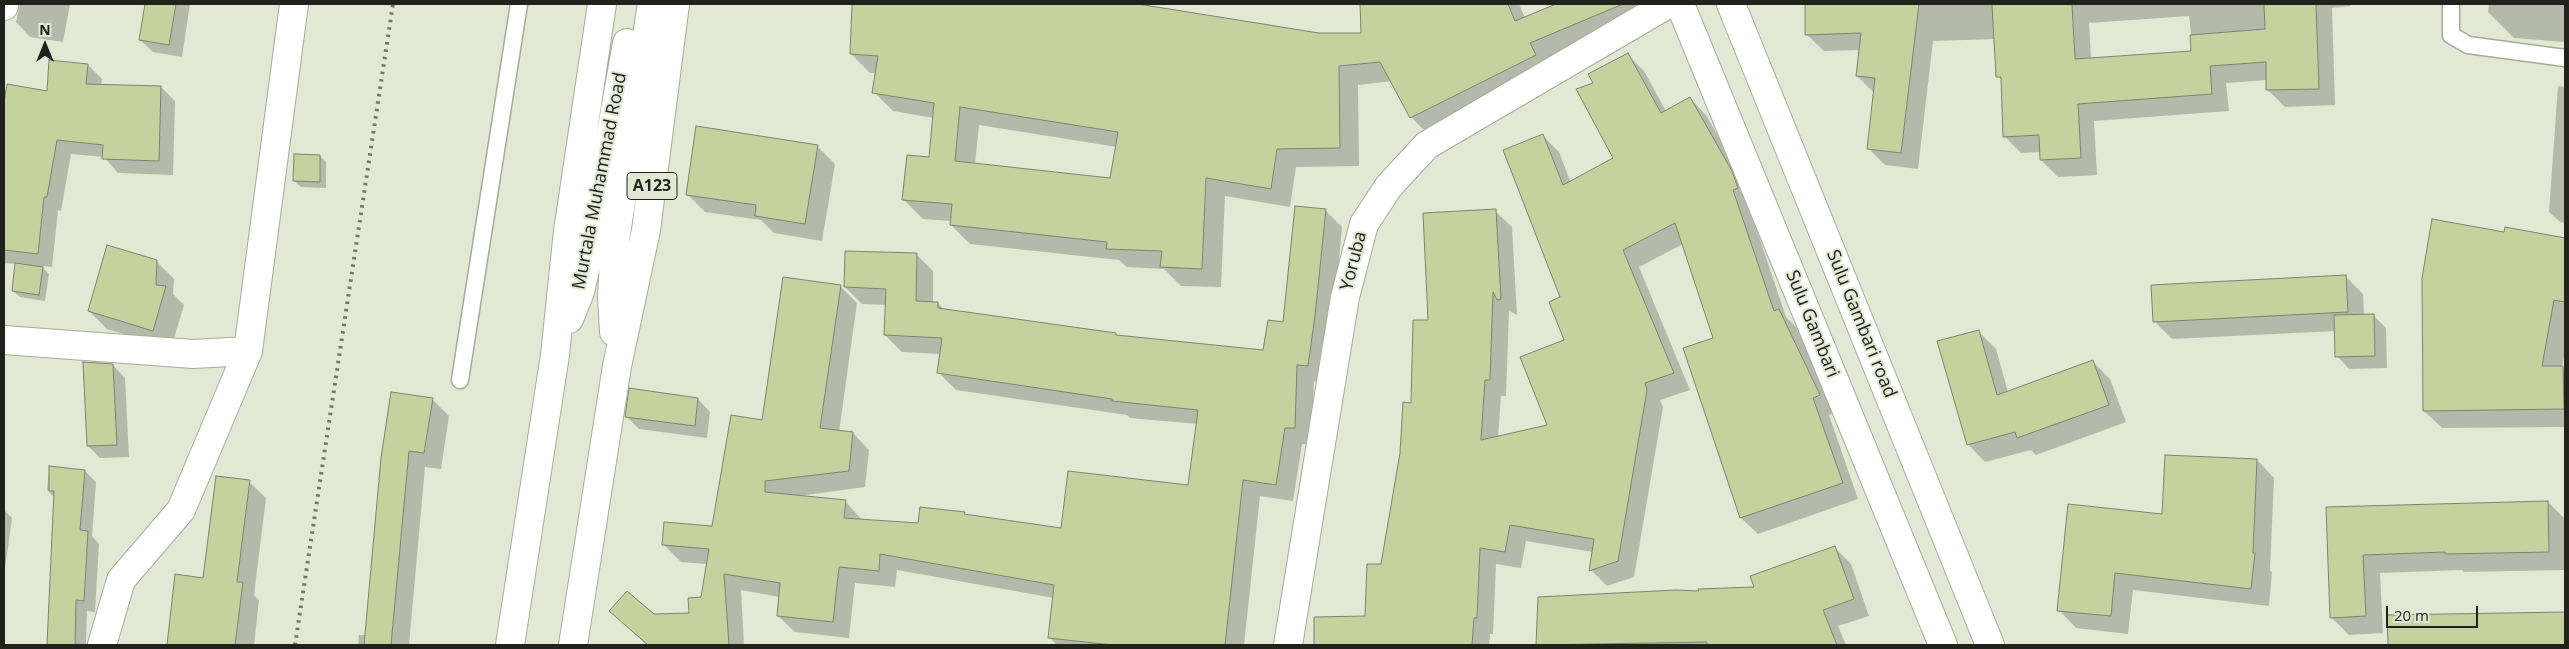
<!DOCTYPE html>
<style>
body{margin:0}
#map{position:relative;width:2569px;height:649px;overflow:hidden;background:#e2e8d4;font-family:"Open Sans",sans-serif}
canvas{display:block}
.frame{position:absolute;inset:0;border:5px solid #20221b;pointer-events:none}
.north{position:absolute;left:20px;top:20px;width:50px;height:50px;-webkit-text-stroke:4px #e2e8d4;paint-order:stroke;rotate:0deg;font-size:14px;font-weight:700;line-height:20px;text-align:center;color:#20221b}
.north::after{content:'';display:block;margin:auto;width:18px;height:22px;background:#20221b;clip-path:polygon(50% 0,100% 100%,50% 72%,0 100%)}
.scale{position:absolute;left:2386px;top:606px;width:92px;height:22px;box-sizing:border-box;border:2px solid #20221b;border-top:0;padding-left:6px;font-size:15px;line-height:18px;white-space:nowrap;color:#20221b;-webkit-text-stroke:4px #e2e8d4;paint-order:stroke}
</style>
<div id="map">
<canvas width="2569" height="649"></canvas>
<div class="frame"></div>
<div class="north">N</div>
<div class="scale">20 m</div>
</div>
<script>
const c = document.querySelector('canvas').getContext('2d');
c.lineJoin = 'round';
function fill(path, color) { c.fillStyle = color; c.fill(path, 'evenodd'); }
const poly = rows => new Path2D(rows.map(r => 'M' + r).join(''));
function trace(path, color, width, dash) { c.strokeStyle = color; c.lineWidth = width; c.lineCap = dash ? 'butt' : 'round'; c.setLineDash(dash || []); c.stroke(path); }
function write(font, color, halo, rows, align = 'center') {
  c.font = font + ' "Open Sans",sans-serif'; c.lineWidth = 4; c.setLineDash([]); c.textBaseline = 'middle'; c.strokeStyle = halo; c.fillStyle = color; for (const [text, x, y, turn = 0] of rows) {
    c.save(); c.translate(x, y); c.rotate((+turn || 0) * Math.PI / 180); c.textAlign = isNaN(turn) ? turn : align; if (halo) c.strokeText(text, 0, 0); c.fillText(text, 0, 0); c.restore();
  }
}
const shadow = poly([
 [20,4,70,4,63,42,30,37,16,22],
 [146,4,190,4,182,57,153,52,140,40],
 [853,4,1130,4,1319,34,1363,34,1361,13,1397,4,1519,4,1525,18,1559,4,1638,4,1645,22,1430,136,1411,117,1392,81,1358,85,1359,166,1296,167,1290,207,1225,196,1221,287,1181,286,1164,269,1127,267,1119,260,970,244,951,225,952,221,923,219,904,200,930,158,934,118,893,111,874,92,877,73,870,73,851,54],
 [979,125,1117,147,1112,180,975,164],
 [1806,4,2350,4,2350,6,2332,8,2335,105,2285,107,2268,90,2267,80,2226,83,2229,111,2094,121,2097,175,2058,177,2041,160,2041,152,2021,153,2004,136,2003,81,1998,76,1996,39,1933,41,1918,169,1885,165,1868,148,1874,93,1857,76,1860,50,1824,51,1806,34],
 [2189,16,2193,52,2091,59,2089,23],
 [2489,4,2565,4,2565,42,2514,38,2488,12],
 [1628,55,1644,71,1666,111,1690,98,1706,115,1748,189,1749,207,1786,317,1796,327,1836,412,1829,415,1858,499,1758,534,1741,518,1685,349,1714,339,1683,244,1639,267,1690,390,1660,400,1663,407,1634,577,1607,586,1591,570,1593,552,1526,541,1521,568,1496,564,1493,634,1490,634,1489,645,1316,645,1315,618,1367,618,1382,565,1429,322,1495,211,1512,227,1517,315,1509,311,1506,396,1501,396,1498,438,1549,426,1566,341,1543,136,1559,152,1571,183,1615,159,1594,84],
 [88,65,102,79,101,85,161,87,175,101,173,175,118,173,104,157,71,154,61,211,58,210,52,267,41,266,49,274,45,301,20,297,13,291,16,264,4,263,4,98,48,92],
 [2558,86,2565,87,2565,223,2560,222,2549,212],
 [817,146,835,164,822,241,774,233,761,220,705,212,687,194],
 [320,156,326,162,326,188,301,187,294,181],
 [1325,210,1342,227,1332,333,1324,383,1314,381,1311,444,1302,444,1293,501,1260,496,1244,645,1057,645,1049,637,1054,598,897,570,895,587,855,583,849,638,795,632,778,616,780,597,741,590,744,645,647,645,610,611,654,616,690,614,702,598,707,564,681,562,664,545,714,527,763,422,840,286,857,303,839,432,853,433,869,450,865,487,799,496,845,501,862,520,919,525,964,513,967,516,1062,530,1189,486,1198,424,1130,418,1127,415,956,390,939,373,941,354,902,352,885,335,887,305,862,304,845,287,916,254,933,271,933,303,938,303,944,310,1118,337,1264,351,1285,324],
 [2506,229,2565,240,2565,352,2562,367,2565,370,2565,427,2442,428,2424,411],
 [156,261,174,279,173,294,184,305,171,348,107,329,89,311],
 [2345,276,2363,294,2364,316,2374,316,2386,328,2387,368,2349,369,2337,356,2336,331,2172,339,2154,321],
 [1978,331,1996,349,2008,392,2093,362,2110,379,2126,422,2036,455,2031,450,1985,462,1968,444],
 [113,365,125,378,129,457,100,458,88,446],
 [432,399,449,416,441,469,425,467,409,645,358,645,359,635,366,635,382,458],
 [698,399,710,412,707,438,639,429,626,416],
 [2257,460,2274,478,2270,570,2272,572,2269,606,2133,590,2128,634,2076,628,2059,610,2163,515],
 [49,468,85,471,96,482,92,536,99,544,95,612,87,611,86,645,47,645,55,498,47,490],
 [249,482,266,498,254,595,259,600,254,645,168,645,176,576,204,579],
 [2548,502,2565,519,2565,570,2464,572,2462,570,2380,573,2383,633,2349,635,2331,617,2327,508],
 [4,510,12,518,4,576],
 [1835,548,1851,564,1869,616,1838,626,1846,645,1537,645,1539,598,1701,593,1755,588],
 [2565,613,2565,645,2389,645,2388,616]
]);
const building = poly([
 [145,4,176,4,169,45,139,40,145,4],
 [852,4,1138,4,1319,33,1361,33,1360,4,1508,4,1515,21,1556,4,1623,4,1530,43,1536,55,1410,118,1380,62,1339,66,1340,148,1277,149,1271,189,1206,178,1202,269,1160,267,1162,251,1106,249,1107,242,950,225,952,204,902,200,907,155,929,157,934,103,872,93,878,56,850,54,852,4],
 [960,107,1118,132,1110,178,955,161,960,107],
 [1805,4,1919,4,1901,153,1867,149,1875,78,1856,76,1861,33,1805,35,1805,4],
 [1992,4,2072,4,2075,59,2191,51,2190,35,2265,29,2264,4,2316,4,2319,89,2266,90,2266,62,2210,66,2212,94,2078,104,2081,158,2040,160,2039,135,2003,137,2001,77,1996,77,1992,4],
 [1628,53,1661,113,1690,97,1732,171,1738,188,1733,190,1774,311,1779,309,1820,395,1813,398,1843,483,1740,518,1683,348,1713,338,1675,223,1623,250,1674,373,1645,383,1647,390,1618,561,1589,571,1594,539,1510,525,1505,552,1480,548,1477,618,1474,618,1472,645,1314,645,1314,617,1365,616,1367,564,1381,564,1400,453,1403,402,1411,403,1413,320,1428,320,1423,213,1496,209,1501,299,1497,300,1493,292,1490,380,1485,380,1481,440,1547,425,1520,357,1564,340,1549,302,1560,297,1503,150,1543,134,1563,185,1613,158,1576,89,1593,83,1588,74,1628,53],
 [49,60,88,64,86,84,161,86,159,161,102,159,103,145,57,140,47,197,44,197,38,254,4,250,4,102,7,84,47,91,49,60],
 [696,126,818,145,805,224,755,216,756,205,686,195,696,126],
 [294,154,320,155,320,182,293,181,294,154],
 [1295,206,1326,209,1315,316,1308,366,1297,365,1295,428,1285,428,1276,485,1243,480,1225,645,1113,645,1048,638,1054,585,880,554,879,571,839,567,833,622,777,616,780,583,724,574,729,645,648,645,609,611,627,591,654,614,689,613,688,598,701,597,709,549,662,545,664,522,712,526,731,415,762,420,783,277,841,285,820,428,853,432,849,471,765,481,765,492,846,500,844,518,918,523,920,507,965,512,964,514,1061,528,1068,471,1188,485,1198,410,1112,401,1112,399,937,373,942,338,884,335,886,289,844,287,845,251,917,253,916,301,938,302,938,308,1116,333,1116,335,1263,350,1268,320,1283,322,1295,206],
 [2432,219,2504,232,2505,227,2565,238,2565,302,2554,300,2542,366,2563,366,2564,409,2423,411,2422,278,2432,219],
 [107,245,157,260,156,285,166,286,153,331,88,311,107,245],
 [15,263,43,267,39,295,12,291,15,263],
 [2346,275,2348,312,2153,322,2151,285,2346,275],
 [2374,314,2375,356,2335,357,2334,315,2374,314],
 [1979,330,1997,395,2093,360,2109,405,2017,438,2015,432,1967,445,1937,341,1979,330],
 [83,362,113,364,117,445,87,446,83,362],
 [629,388,698,398,695,426,625,417,629,388],
 [391,392,433,398,424,453,409,451,391,645,364,645,381,458,391,392],
 [2165,455,2257,459,2253,553,2255,553,2251,589,2115,573,2111,616,2057,611,2068,504,2162,514,2165,455],
 [49,466,85,470,80,530,88,531,84,601,76,600,75,645,47,645,54,491,49,491,49,466],
 [216,476,250,480,237,582,243,582,235,645,167,645,175,574,203,578,216,476],
 [2548,501,2549,552,2445,554,2445,552,2363,555,2366,616,2330,618,2326,507,2548,501],
 [1835,546,1854,599,1823,610,1837,645,1707,645,1707,642,1536,645,1538,597,1676,590,1699,591,1698,589,1754,587,1750,576,1835,546],
 [2565,612,2565,645,2388,645,2387,615,2565,612]
]);
const lane = poly([
 [2451,4,2451,35,2468,45,2565,58],
 [460,380,519,4]
]);
const street = poly([
 [4,6,4,4],
 [4,340,193,354,248,351,294,4],
 [102,645,121,580,181,510,248,351],
 [1288,645,1345,297,1364,224,1389,186,1427,145,1668,4]
]);
const primary = poly([
 [1680,4,1943,645],
 [1731,4,1990,645]
]);
const highway = poly([
 [569,319,580,292,593,235,627,43],
 [614,332,612,297,615,240,652,4],
 [510,645,555,355,568,231,602,4],
 [573,645,617,366,646,230,675,4]
]);
const rail = poly([
 [295,645,393,4]
]);
const shields = [
 [652,186,50]
];
const shieldNames = [
 ["A123",652,186]
];
const streetNames = [
 ["Murtala Muhammad Road",600,181,-79],
 ["Yoruba",1354,261,-76],
 ["Sulu Gambari",1812,324,68],
 ["Sulu Gambari road",1861,324,68]
];
fill(shadow, '#0003');
fill(building, '#c5d29e');
trace(building, '#7d8270', 1);
trace(lane, '#a7ac99', 19);
trace(street, '#a7ac99', 30);
trace(primary, '#a7ac99', 30);
trace(highway, '#a7ac99', 30);
trace(lane, '#fff', 16);
trace(street, '#fff', 28);
trace(primary, '#fff', 28);
trace(highway, '#fff', 28);
trace(rail, '#727669', 4, [2.5, 5]);
for (const [x, y, w] of shields) { const box = new Path2D(); box.roundRect(x - w / 2, y - 13.5, w, 27, 4); c.fillStyle = '#e2e8d4'; c.fill(box); trace(box, '#20221b', 1); }
write('bold 16px', '#20221b', null, shieldNames);
write('18px', '#20221b', '#e2e8d4', streetNames);
</script>
